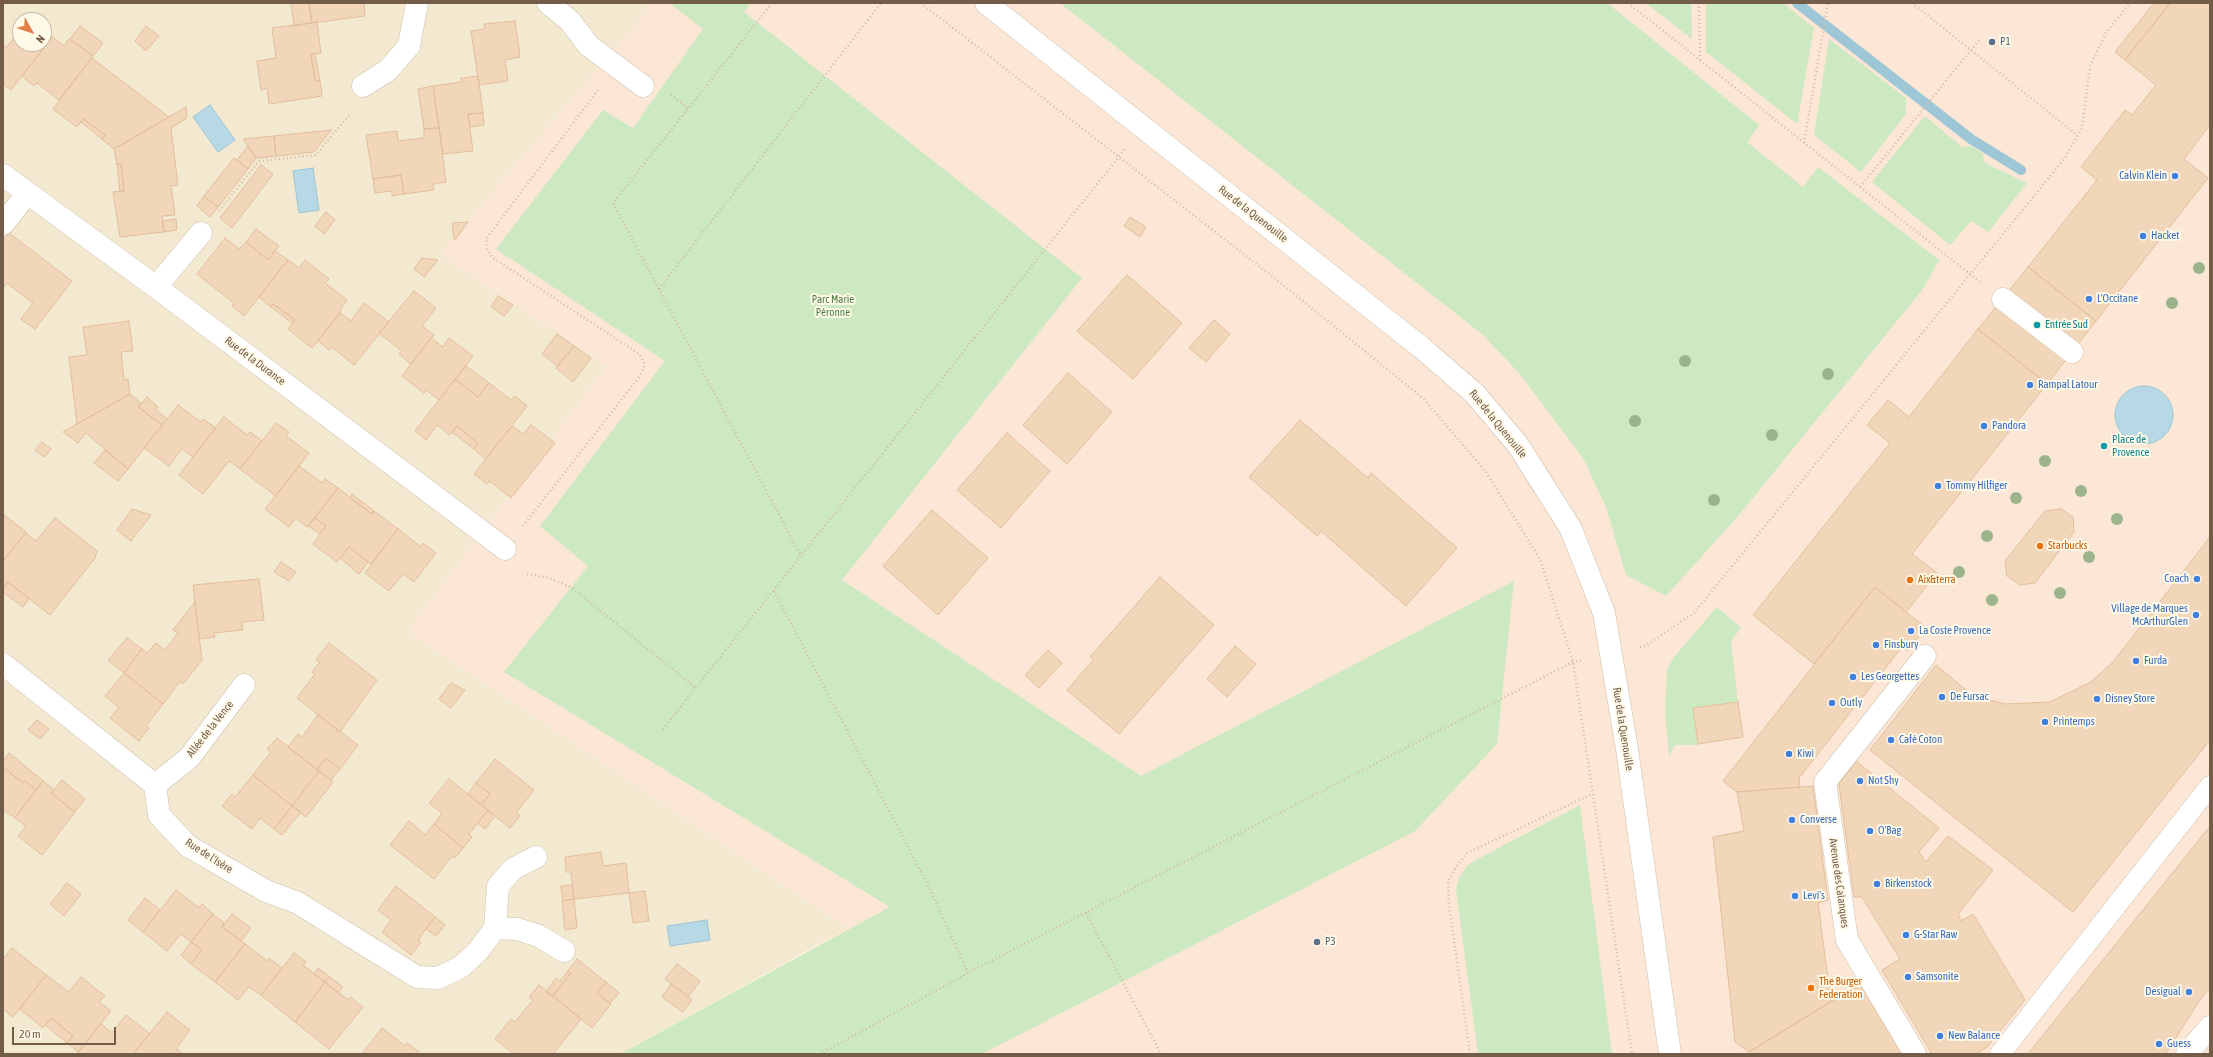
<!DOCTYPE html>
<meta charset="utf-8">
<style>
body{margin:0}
#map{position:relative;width:2213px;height:1057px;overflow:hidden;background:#fcf5e2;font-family:"Asap Condensed",sans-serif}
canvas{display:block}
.frame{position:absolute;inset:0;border:4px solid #735d49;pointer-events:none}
.north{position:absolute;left:12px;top:12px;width:40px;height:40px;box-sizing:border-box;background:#fff9e8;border:1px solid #c7bba8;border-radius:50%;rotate:129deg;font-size:11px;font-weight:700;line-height:16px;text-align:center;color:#735d49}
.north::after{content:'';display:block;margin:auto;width:14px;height:18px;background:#e47e48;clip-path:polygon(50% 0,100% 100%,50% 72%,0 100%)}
.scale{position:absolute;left:12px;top:1027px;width:104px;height:18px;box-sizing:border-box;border:2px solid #735d49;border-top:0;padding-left:5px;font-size:12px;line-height:14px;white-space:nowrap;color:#735d49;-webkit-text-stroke:3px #fff9e8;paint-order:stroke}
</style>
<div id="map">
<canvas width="2213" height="1057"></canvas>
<div class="frame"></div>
<div class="north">N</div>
<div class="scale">20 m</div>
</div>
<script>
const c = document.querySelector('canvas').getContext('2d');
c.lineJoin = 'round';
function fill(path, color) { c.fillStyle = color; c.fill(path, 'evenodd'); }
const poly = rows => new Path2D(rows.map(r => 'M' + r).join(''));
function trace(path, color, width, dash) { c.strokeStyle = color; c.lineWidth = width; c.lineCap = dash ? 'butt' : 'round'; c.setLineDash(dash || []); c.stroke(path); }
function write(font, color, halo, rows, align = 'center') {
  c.font = font + ' "Asap Condensed",sans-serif'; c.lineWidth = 4; c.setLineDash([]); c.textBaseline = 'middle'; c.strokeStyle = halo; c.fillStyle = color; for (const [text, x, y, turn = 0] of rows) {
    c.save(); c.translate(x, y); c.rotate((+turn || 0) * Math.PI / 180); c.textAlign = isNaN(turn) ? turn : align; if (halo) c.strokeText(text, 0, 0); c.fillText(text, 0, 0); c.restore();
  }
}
const residential = poly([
 [3,3,654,3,440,254,607,366,408,631,848,928,620,1054,3,1054],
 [20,20,44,20,44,44,20,44]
]);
const commercial = poly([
 [654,3,2210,3,2210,1054,636,1054,848,928,408,631,607,366,440,254]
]);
const green = poly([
 [669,3,751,3,744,12,1082,278,842,580,1141,776,1514,581,1497,744,1415,831,982,1054,620,1054,890,907,504,672,588,566,540,526,665,361,496,249,603,110,633,128,703,29],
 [1060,3,1607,3,1759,125,1747,142,1803,187,1818,167,1939,260,1923,289,1739,515,1666,596,1626,575,1606,507,1583,458,1519,373,1482,334],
 [1646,3,1691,3,1692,39],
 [1706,3,1783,3,1814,28,1797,124,1706,52],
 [1829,39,1906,98,1906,114,1861,172,1814,135],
 [1925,116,1962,147,1971,146,1982,153,1985,163,2027,183,1988,232,1971,221,1950,245,1872,182],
 [1717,607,1741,628,1731,641,1738,702,1693,708,1699,745,1675,745,1669,756,1665,711,1667,670,1674,657],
 [1580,805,1612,1054,1478,1054,1456,890,1459,878,1468,865,1478,859]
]);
const water = poly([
 [210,105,235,140,218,152,193,117,210,105],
 [313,168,319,210,299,213,293,171,313,168],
 '2115 415a29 29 0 1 1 58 0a29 29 0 1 1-58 0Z',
 [707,920,710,940,670,946,667,926,707,920]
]);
const stream = poly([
 [1797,3,1971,139,2021,170]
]);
const building = poly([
 [291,3,309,3,312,23,294,26,291,3],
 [309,3,364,3,365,16,312,23,309,3],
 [2154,3,2170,3,2125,60,2115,52,2154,3],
 [2170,3,2210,3,2210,125,2184,159,2208,178,2096,321,2028,267,2097,180,2081,167,2125,110,2132,115,2156,85,2125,60,2170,3],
 [515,21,520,57,505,60,508,81,479,85,471,31,485,29,484,24,515,21],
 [317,22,321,53,311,54,315,81,320,81,322,96,269,104,267,88,261,90,257,61,276,58,272,28,317,22],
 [80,26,103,43,93,56,70,39,80,26],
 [146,26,159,36,146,51,135,41,146,26],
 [20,30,20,44,39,44,44,48,11,90,3,84,3,45,6,48,20,30],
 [52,37,64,46,69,39,93,56,59,100,37,83,34,86,22,76,52,37],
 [311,54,315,54,320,81,315,81,311,54],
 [92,58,169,117,114,149,102,139,105,135,83,119,77,127,53,109,92,58],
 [478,76,483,113,468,114,473,151,443,154,433,86,462,82,461,78,478,76],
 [433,86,439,128,424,129,418,89,433,86],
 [186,107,187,118,171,128,178,185,171,186,175,215,162,216,164,232,120,237,113,192,124,191,121,164,117,164,114,149,186,107],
 [483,113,484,125,470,127,468,114,483,113],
 [83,119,105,135,102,139,81,122,83,119],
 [439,128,446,182,433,184,434,190,404,194,401,175,373,179,366,135,397,131,398,141,424,138,424,129,439,128],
 [331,130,314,152,276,156,274,136,331,130],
 [274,136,276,156,256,158,243,139,274,136],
 [248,146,256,158,248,169,237,160,248,146],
 [234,158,248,169,218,207,204,196,234,158],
 [117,164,121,164,124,191,120,191,117,164],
 [261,165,273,174,232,228,220,218,261,165],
 [401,175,404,194,392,196,392,191,375,193,373,179,401,175],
 [204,196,218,207,210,217,197,206,204,196],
 [326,212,335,220,324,234,315,226,326,212],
 [1130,217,1146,227,1140,237,1124,226,1130,217],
 [176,219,177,230,164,232,162,221,176,219],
 [468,222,456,239,454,239,452,223,468,222],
 [256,229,279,246,268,260,246,242,256,229],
 [9,233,72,281,35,329,21,319,33,303,7,283,3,288,3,240,9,233],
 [225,238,239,249,246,242,268,260,275,251,288,260,244,316,232,306,234,303,197,274,225,238],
 [422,258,438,260,424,277,414,269,422,258],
 [288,260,299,268,305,260,329,279,325,283,347,300,340,310,341,311,312,348,288,329,295,320,273,304,271,307,259,297,288,260],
 [2028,267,2096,321,2047,384,1978,329,2028,267],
 [1127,275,1182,323,1133,379,1077,331,1127,275],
 [414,291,436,308,422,326,434,335,411,364,399,354,402,351,379,333,414,291],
 [498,296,513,305,504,316,491,307,498,296],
 [364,303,389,322,354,365,332,347,329,350,318,341,340,313,351,321,364,303],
 [273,304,295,320,292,323,271,307,273,304],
 [1214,320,1230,334,1206,362,1189,348,1214,320],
 [129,321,133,351,121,352,124,380,128,379,130,394,77,424,69,357,87,355,83,327,129,321],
 [1978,329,2047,384,1912,554,1937,573,1906,612,1875,587,1814,664,1753,615,1890,443,1867,425,1888,400,1909,417,1978,329],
 [557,334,574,346,558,366,542,354,557,334],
 [431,338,443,347,449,338,473,356,439,400,426,390,424,393,402,376,431,338],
 [574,346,591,358,573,382,556,368,574,346],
 [466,366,489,383,478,397,455,379,466,366],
 [1068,373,1112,412,1067,464,1023,425,1068,373],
 [455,379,478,397,489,383,511,400,515,396,527,406,486,459,474,449,478,443,457,426,450,435,437,425,426,440,415,431,455,379],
 [130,394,141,403,138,407,162,425,128,469,86,433,78,443,63,432,130,394],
 [147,397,158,407,156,410,167,419,162,425,139,407,147,397],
 [178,405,201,422,203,419,216,428,193,457,182,449,169,466,144,448,178,405],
 [224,417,247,435,250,432,262,441,240,469,229,461,203,494,179,475,224,417],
 [1300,420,1368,478,1371,473,1457,548,1406,606,1321,531,1317,536,1249,477,1300,420],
 [276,423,289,432,286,436,309,453,276,496,240,469,276,423],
 [531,425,555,443,511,498,490,481,487,484,474,474,512,426,523,434,531,425],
 [457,426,478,443,474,449,452,432,457,426],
 [1007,433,1050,471,1001,528,957,490,1007,433],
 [42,442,51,449,44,457,35,450,42,442],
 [105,450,128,469,118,481,94,463,105,450],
 [299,466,322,483,325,479,338,488,307,527,296,518,289,527,265,509,299,466],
 [338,488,372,514,374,511,398,529,371,564,349,547,337,562,313,544,326,526,315,518,338,488],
 [352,494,374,511,372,514,350,498,352,494],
 [132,509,151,515,131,541,117,530,132,509],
 [2061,509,2073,517,2074,532,2035,583,2020,585,2007,576,2005,561,2045,511,2061,509],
 [932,510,988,558,938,615,883,566,932,510],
 [3,514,26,532,3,561,3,514],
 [55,518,97,551,95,558,50,615,8,582,3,588,3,561,26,533,36,541,55,518],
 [315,518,326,526,320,534,308,526,315,518],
 [398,529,421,547,423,543,436,553,414,582,403,574,389,591,365,573,398,529],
 [2210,537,2210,740,2073,912,1870,750,1936,665,1972,695,2005,704,2050,702,2091,682,2113,662,2210,537],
 [349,547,368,562,359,574,340,558,349,547],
 [281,562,296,572,289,581,274,572,281,562],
 [1160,577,1214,625,1119,734,1067,690,1094,659,1090,657,1160,577],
 [259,579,264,620,242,622,243,630,214,633,215,637,199,639,193,585,259,579],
 [8,582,29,599,23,607,3,592,3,588,8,582],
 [1875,587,1926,628,1907,651,1902,647,1799,778,1800,787,1737,792,1723,781,1875,587],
 [195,602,202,660,183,684,180,681,163,704,124,673,142,649,147,653,156,643,165,650,178,633,173,630,195,602],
 [127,638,142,649,124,673,108,660,127,638],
 [329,643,377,680,340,732,297,698,315,674,312,672,320,662,316,660,329,643],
 [1235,646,1256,664,1227,697,1207,679,1235,646],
 [1048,650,1062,663,1039,688,1025,675,1048,650],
 [124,673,163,704,146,726,149,728,139,741,110,718,119,707,105,696,124,673],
 [451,683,465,690,451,708,439,699,451,683],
 [1738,702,1743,737,1698,744,1693,708,1738,702],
 [318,715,358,745,340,769,326,758,317,770,288,747,298,734,302,737,318,715],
 [37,720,49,729,40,739,28,730,37,720],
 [277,738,319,771,292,806,253,775,271,752,267,749,277,738],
 [9,753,43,781,36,790,25,781,23,783,3,767,3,761,9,753],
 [326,758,340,769,331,780,317,770,326,758],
 [495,759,534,790,516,813,520,816,510,828,481,805,490,794,476,783,495,759],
 [1856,761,1939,828,1919,852,1926,862,1948,836,1993,870,1958,914,1961,921,1973,914,2025,1000,1987,1047,1976,1054,1932,1054,1882,970,1900,959,1862,897,1854,897,1839,784,1856,761],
 [3,767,23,783,25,781,36,790,15,818,3,810,3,767],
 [319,771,333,782,306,817,292,806,319,771],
 [253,775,292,806,274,829,260,818,252,829,222,806,232,794,235,797,253,775],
 [449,779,488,810,469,834,472,837,463,848,434,824,442,813,429,803,449,779],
 [62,780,85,799,75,812,51,793,62,780],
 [43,781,54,790,51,793,75,812,42,855,18,836,26,826,15,818,43,781],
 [476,783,490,794,481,805,468,794,476,783],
 [1813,786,1828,900,1818,903,1828,980,1838,997,1749,1052,1735,1042,1713,837,1744,831,1737,792,1813,786],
 [292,806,301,812,282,835,274,829,292,806],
 [488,810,495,816,485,829,478,823,488,810],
 [409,821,425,835,434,824,463,848,455,858,452,856,434,879,390,845,409,821],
 [2210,826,2210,988,2199,1001,2166,1054,2028,1054,2210,826],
 [601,852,603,866,626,863,629,893,574,899,571,872,566,872,565,857,601,852],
 [67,883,81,894,64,916,50,904,67,883],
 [572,885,574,899,563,901,561,886,572,885],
 [396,886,435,917,418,940,421,942,411,955,382,932,391,920,378,910,396,886],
 [176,890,199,908,202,904,213,914,191,942,181,934,167,951,143,932,176,890],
 [645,891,649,921,633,923,629,893,645,891],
 [145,898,160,910,143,932,128,920,145,898],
 [574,899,577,928,565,930,562,901,574,899],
 [213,914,224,923,222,927,245,944,215,982,191,964,202,950,191,942,213,914],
 [232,914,251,928,241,941,222,927,232,914],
 [435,917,445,925,436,936,426,929,435,917],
 [191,942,202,950,191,964,181,955,191,942],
 [245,944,267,961,269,958,282,968,261,995,249,987,238,1000,215,982,245,944],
 [12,948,46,975,13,1017,3,1009,3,959,12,948],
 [294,953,306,962,303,965,325,982,295,1022,261,995,294,953],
 [577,959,606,982,597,993,611,1004,592,1028,553,996,571,973,568,971,577,959],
 [677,964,700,981,688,997,665,979,677,964],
 [318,968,330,977,325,982,314,974,318,968],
 [568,971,571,973,553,996,546,992,556,978,560,981,568,971],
 [46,975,69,992,81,977,105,996,99,1002,111,1011,78,1052,67,1043,73,1036,51,1018,43,1028,20,1009,46,975],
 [330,977,343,987,338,993,325,982,330,977],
 [325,982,348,1000,350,997,363,1007,329,1049,295,1022,325,982],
 [606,982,619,993,610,1003,597,993,606,982],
 [671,984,692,1000,683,1012,662,997,671,984],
 [1860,984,1902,1054,1751,1054,1749,1052,1860,984],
 [539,985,581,1019,553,1054,514,1054,495,1039,511,1019,515,1022,533,1000,529,997,539,985],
 [167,1012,190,1030,176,1049,183,1054,133,1054,167,1012],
 [126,1015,150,1034,133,1054,81,1054,78,1052,101,1024,112,1033,126,1015],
 [51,1018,73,1036,67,1043,45,1025,51,1018],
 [382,1028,405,1046,407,1043,419,1052,417,1054,362,1054,382,1028]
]);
const path = poly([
 [772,3,613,203,801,556],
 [921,3,1273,277,1424,399,1486,472,1540,559,1573,662,1632,1054],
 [1628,3,1980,282],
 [1699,3,1700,60],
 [1912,3,2077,135],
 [671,95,688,108],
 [1804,143,1828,3],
 [1860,187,1980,39],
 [219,211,259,161,316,155,351,113],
 [659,289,881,3],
 [523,526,640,376,645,364,639,354,492,257,487,250,486,239,599,89],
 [527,574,549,578,571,587,696,688],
 [774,591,929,887,968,973],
 [1640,647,1647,645,1694,613,2065,158,2082,128,2090,66,2106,33,2130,3],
 [663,729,1125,149],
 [1086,913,1161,1054],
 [820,1054,968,973,1573,662,1582,660],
 [1470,1054,1449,905,1448,881,1456,867,1467,853,1592,794]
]);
const service = poly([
 [2000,1054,2210,786]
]);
const pedestrian = poly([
 [2003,299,2072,352],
 [1915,1054,1847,940,1825,782,1925,656],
 [2187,1054,2210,1027]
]);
const minor = poly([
 [548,3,570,21,589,46,643,86],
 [363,86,388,70,409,46,417,3],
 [3,175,156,287,505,549],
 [3,224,27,194],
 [156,287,201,233],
 [3,664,155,785,159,815,188,846,266,891,298,903,417,977,438,978,461,967,478,951,495,928,498,886,513,869,536,857],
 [155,785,189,758,244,685],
 [495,928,517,929,539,936,564,951]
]);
const tertiary = poly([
 [986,3,1422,348,1475,394,1518,445,1571,529,1604,613,1627,749,1670,1054]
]);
const trees = [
 [2199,268],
 [2172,303],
 [1685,361],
 [1828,374],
 [1635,421],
 [1772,435],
 [2045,461],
 [2081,491],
 [2016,498],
 [1714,500],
 [2117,519],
 [1987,536],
 [2089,557],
 [1959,572],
 [2060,593],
 [1992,600]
];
const markers = [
 [1992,42,4,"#5c6f8a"],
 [2175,176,4,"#3f7fe0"],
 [2143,236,4,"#3f7fe0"],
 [2089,299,4,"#3f7fe0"],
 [2037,325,4,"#0f9aa8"],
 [2030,385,4,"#3f7fe0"],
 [1984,426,4,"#3f7fe0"],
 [2104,446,4,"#0f9aa8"],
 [1938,486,4,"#3f7fe0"],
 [2040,546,4,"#e8710a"],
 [2197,579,4,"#3f7fe0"],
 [1910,580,4,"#e8710a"],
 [2196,615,4,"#3f7fe0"],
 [1911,631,4,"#3f7fe0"],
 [1876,645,4,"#3f7fe0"],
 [2136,661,4,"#3f7fe0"],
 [1853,677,4,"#3f7fe0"],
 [1942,697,4,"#3f7fe0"],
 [2097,699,4,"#3f7fe0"],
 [1832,703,4,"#3f7fe0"],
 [2045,722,4,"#3f7fe0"],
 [1891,740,4,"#3f7fe0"],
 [1789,754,4,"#3f7fe0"],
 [1860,781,4,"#3f7fe0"],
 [1792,820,4,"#3f7fe0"],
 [1870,831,4,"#3f7fe0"],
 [1877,884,4,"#3f7fe0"],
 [1795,896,4,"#3f7fe0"],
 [1906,935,4,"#3f7fe0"],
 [1317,942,4,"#5c6f8a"],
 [1908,977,4,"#3f7fe0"],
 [1811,988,4,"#e8710a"],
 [2189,992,4,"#3f7fe0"],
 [1940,1036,4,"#3f7fe0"],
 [2159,1044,4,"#3f7fe0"]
];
const serviceNames = [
 ["P1",2000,42],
 ["P3",1325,942]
];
const shopNames = [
 ["Calvin Klein",2167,176,"right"],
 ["Hacket",2151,236],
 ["L'Occitane",2097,299],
 ["Rampal Latour",2038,385],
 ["Pandora",1992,426],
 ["Tommy Hilfiger",1946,486],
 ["Coach",2189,579,"right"],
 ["Village de Marques",2188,609,"right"],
 ["McArthurGlen",2188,622,"right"],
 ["La Coste Provence",1919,631],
 ["Finsbury",1884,645],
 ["Furda",2144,661],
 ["Les Georgettes",1861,677],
 ["De Fursac",1950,697],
 ["Disney Store",2105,699],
 ["Outly",1840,703],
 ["Printemps",2053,722],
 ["Café Coton",1899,740],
 ["Kiwi",1797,754],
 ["Not Shy",1868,781],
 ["Converse",1800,820],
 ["O'Bag",1878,831],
 ["Birkenstock",1885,884],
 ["Levi's",1803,896],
 ["G-Star Raw",1914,935],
 ["Samsonite",1916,977],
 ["Desigual",2181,992,"right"],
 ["New Balance",1948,1036],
 ["Guess",2167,1044]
];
const streetNames = [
 ["Rue de la Quenouille",1253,214,38],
 ["Rue de la Durance",255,361,37],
 ["Rue de la Quenouille",1498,424,51],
 ["Allée de la Vence",210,729,-52],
 ["Rue de la Quenouille",1623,729,81],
 ["Rue de l'Isère",209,856,33],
 ["Avenue des Calanques",1839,883,82]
];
const parkNames = [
 ["Parc Marie",833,300],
 ["Péronne",833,313]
];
const cultureNames = [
 ["Entrée Sud",2045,325],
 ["Place de",2112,440],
 ["Provence",2112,453]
];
const foodNames = [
 ["Starbucks",2048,546],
 ["Aix&terra",1918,580],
 ["The Burger",1819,982],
 ["Federation",1819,995]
];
fill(residential, '#f3e8d0');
fill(commercial, '#fce6d5');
fill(green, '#cce9c1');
fill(water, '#b7d8e5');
trace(water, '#9dc6d6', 1);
trace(stream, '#9dc6d6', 10);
fill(building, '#f1d6ba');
trace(building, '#e3bf9b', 1);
trace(service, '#cfc0ac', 21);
trace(pedestrian, '#cfc0ac', 23);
trace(minor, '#cfc0ac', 23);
trace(tertiary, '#cfc0ac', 23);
trace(path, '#d5ba9d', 2.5, [1, 3]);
trace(service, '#fff', 20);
trace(pedestrian, '#fff', 22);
trace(minor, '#fff', 22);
trace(tertiary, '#fff', 22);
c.fillStyle = '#9cb48b';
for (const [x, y] of trees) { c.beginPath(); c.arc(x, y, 6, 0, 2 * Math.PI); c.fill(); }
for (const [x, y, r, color] of markers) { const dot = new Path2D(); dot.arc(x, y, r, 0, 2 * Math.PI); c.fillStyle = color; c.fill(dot); trace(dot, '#fff9e8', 1.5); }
write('11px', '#4e5e75', '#fff9e8', serviceNames, 'left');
write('11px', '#366cbe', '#fff9e8', shopNames, 'left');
write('11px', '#735d49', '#fff9e8', streetNames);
write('11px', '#4e7e44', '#fff9e8', parkNames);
write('11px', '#0d838f', '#fff9e8', cultureNames, 'left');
write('11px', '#c56008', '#fff9e8', foodNames, 'left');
</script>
